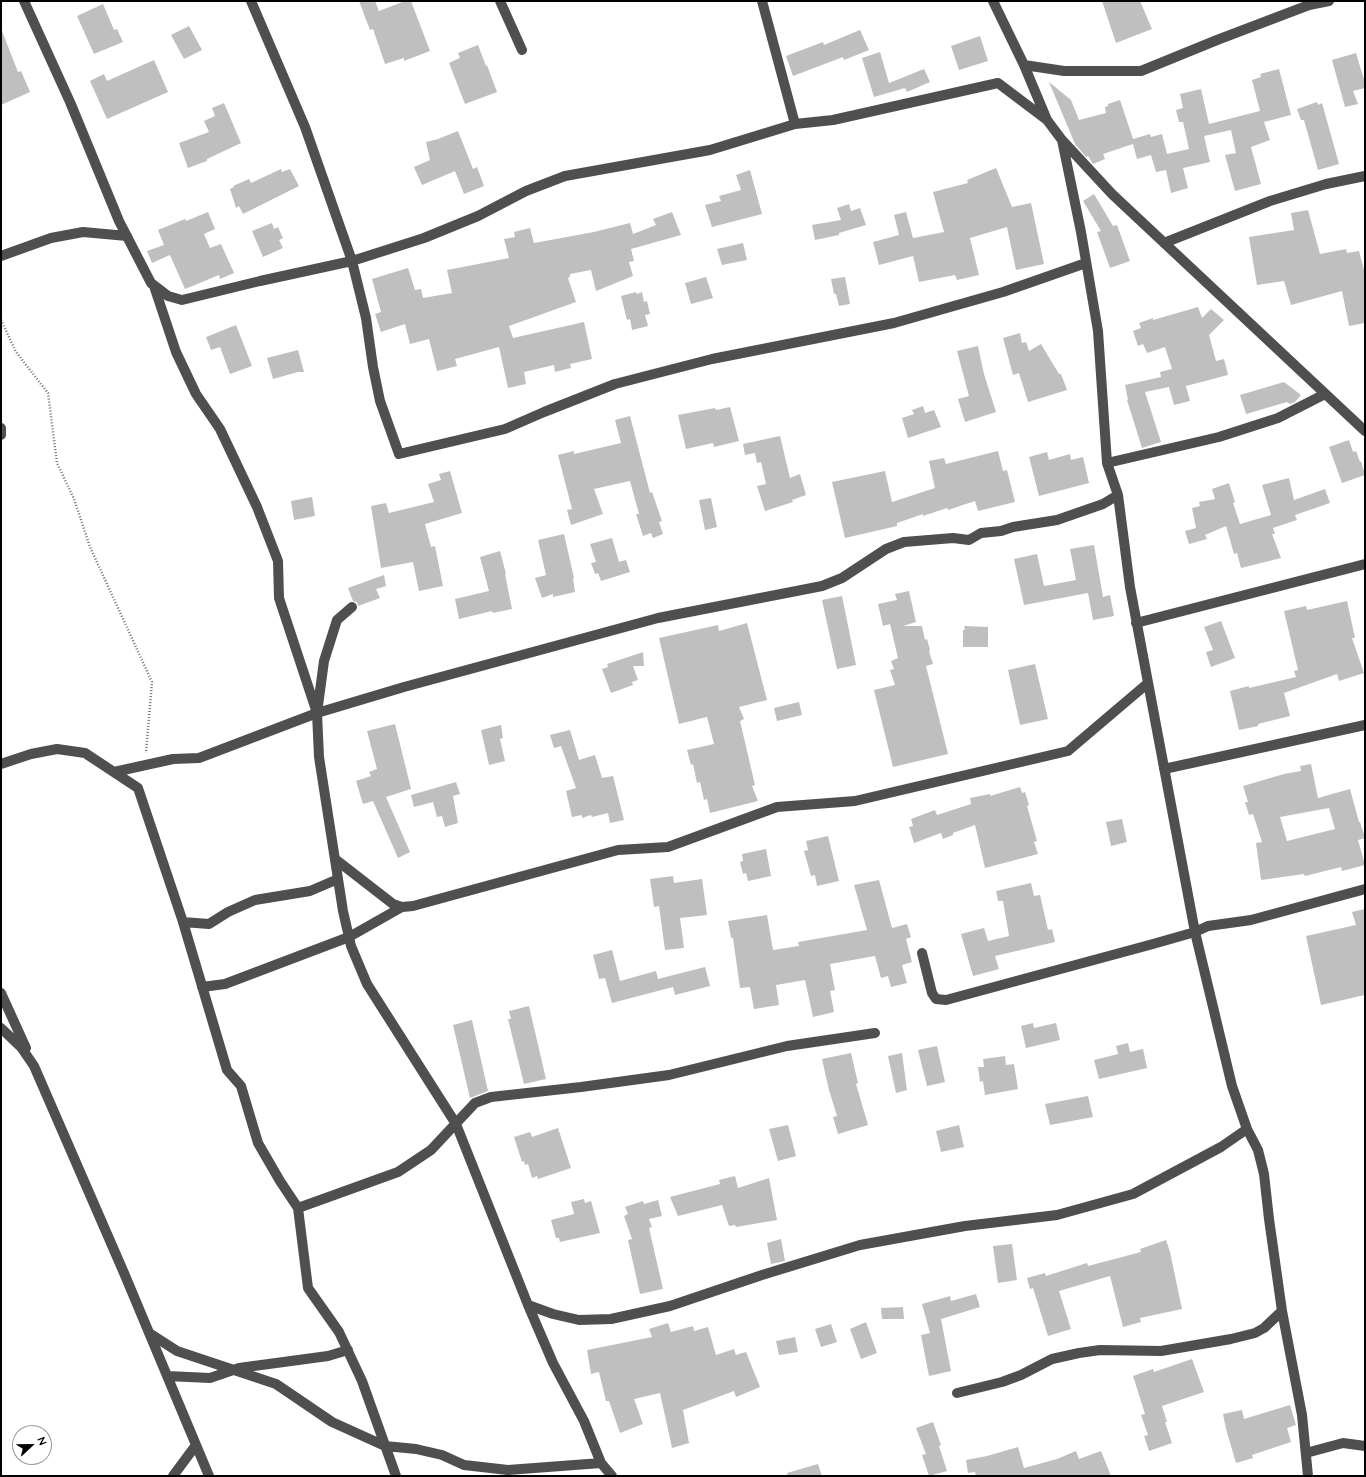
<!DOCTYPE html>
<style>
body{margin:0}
#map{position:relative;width:1366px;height:1477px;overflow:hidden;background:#fff;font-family:Quicksand,sans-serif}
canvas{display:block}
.frame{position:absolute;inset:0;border:2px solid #000;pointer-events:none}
.north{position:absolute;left:12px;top:1425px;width:40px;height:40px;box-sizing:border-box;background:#fff;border:1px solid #999;border-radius:50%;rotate:68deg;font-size:11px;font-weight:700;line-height:16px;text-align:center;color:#000}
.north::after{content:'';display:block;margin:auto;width:14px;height:18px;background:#000;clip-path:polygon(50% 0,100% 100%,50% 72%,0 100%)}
</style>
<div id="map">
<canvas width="1366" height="1477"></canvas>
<div class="frame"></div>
<div class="north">N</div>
</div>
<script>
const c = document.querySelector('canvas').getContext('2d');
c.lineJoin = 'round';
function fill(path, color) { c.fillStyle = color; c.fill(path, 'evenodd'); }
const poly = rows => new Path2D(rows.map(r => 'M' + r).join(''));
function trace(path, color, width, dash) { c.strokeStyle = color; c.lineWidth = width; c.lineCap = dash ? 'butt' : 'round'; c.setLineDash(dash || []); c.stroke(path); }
const building = poly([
 [359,1,375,1,379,11,405,1,411,1,430,51,404,61,404,58,385,64,373,29,370,30],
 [1102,1,1140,1,1152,29,1116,43],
 [103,4,114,30,117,29,123,42,94,54,77,16],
 [189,26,202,50,184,59,171,35],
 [860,30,869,50,844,60,843,57,793,76,786,56,823,42,824,45],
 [2,31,18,72,21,71,30,92,1,105,1,32],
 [980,36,988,61,959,70,951,46],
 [478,45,486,66,487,65,497,92,465,104,449,63,460,58,458,53],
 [880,52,889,83,924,69,930,82,907,92,905,88,874,97,862,58],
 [1356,53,1365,83,1365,88,1353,91,1358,104,1345,107,1332,60],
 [154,60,168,92,107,119,90,81,104,74,107,81],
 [1279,69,1291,115,1264,122,1270,140,1251,147,1261,184,1235,191,1225,155,1236,153,1231,130,1204,136,1210,162,1183,168,1188,188,1171,193,1166,170,1156,172,1151,155,1137,159,1133,144,1103,154,1105,159,1093,164,1088,156,1086,157,1075,144,1049,82,1071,100,1079,120,1106,113,1105,107,1108,106,1108,104,1120,100,1133,139,1150,134,1151,137,1162,134,1167,154,1189,149,1183,122,1179,122,1176,110,1183,108,1180,94,1201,89,1209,124,1260,111,1252,80,1261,77,1260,74],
 [1317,102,1318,105,1322,103,1339,164,1318,170,1304,120,1301,120,1297,109],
 [224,103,241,143,207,159,207,161,188,168,179,143,209,132,204,121,215,116,212,108],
 [458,131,473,169,477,167,484,186,464,194,455,171,422,185,414,167,430,160,426,142,438,139],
 [996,168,1012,207,1031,203,1044,264,1016,270,1007,227,970,238,979,275,957,280,955,275,919,282,913,256,879,265,873,242,899,235,894,215,906,212,913,238,944,232,933,192,968,183,967,180],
 [281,169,282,172,290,169,299,186,243,214,239,206,236,208,230,189,234,187,233,186,249,179,251,183],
 [750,170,762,214,712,227,705,205,721,201,719,196,741,190,736,175],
 [1094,194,1113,226,1117,225,1130,261,1110,268,1097,232,1101,231,1083,201],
 [849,204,851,211,860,208,866,225,839,233,839,235,815,240,812,225,841,220,837,208],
 [1308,210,1320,254,1346,249,1347,253,1359,251,1365,274,1365,323,1349,326,1342,291,1291,305,1284,281,1257,285,1249,237,1294,230,1291,213],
 [208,212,215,229,204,234,210,248,221,244,234,273,220,279,219,275,185,289,170,255,152,263,147,251,164,245,158,230,185,219,186,221],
 [672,212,681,235,631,249,634,261,629,262,633,276,596,291,591,270,570,274,570,277,568,278,576,302,509,326,513,338,584,322,592,359,570,364,571,368,555,372,554,365,524,372,526,384,508,388,499,347,455,359,457,366,437,371,429,339,410,344,405,324,381,332,375,314,381,312,372,279,408,268,415,290,421,289,423,298,452,293,447,270,509,258,504,239,515,237,514,232,530,228,534,243,594,232,630,223,633,234,656,225,653,219],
 [272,223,274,229,278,227,283,238,279,240,283,248,263,257,252,231],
 [743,243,747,260,722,265,717,249],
 [706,277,713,298,691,304,685,283],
 [845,277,850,304,839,306,836,294,834,294,831,279],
 [636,292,637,294,642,292,644,302,647,301,650,314,645,315,648,326,632,330,630,319,627,320,621,296],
 [1198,307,1202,318,1211,309,1224,320,1209,335,1216,361,1224,359,1228,375,1186,386,1190,401,1174,405,1169,387,1145,392,1161,442,1142,448,1127,400,1128,400,1125,385,1161,377,1160,372,1172,369,1165,347,1147,353,1143,344,1138,346,1133,331,1141,328,1139,323,1153,318,1153,320],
 [236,325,252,366,230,374,220,347,211,350,206,337],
 [1020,333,1022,343,1026,342,1029,351,1041,344,1059,374,1061,374,1067,390,1028,402,1019,373,1013,375,1003,338],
 [978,346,984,374,996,412,965,422,958,399,969,396,957,351],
 [298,350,304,372,298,372,273,379,267,358],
 [1284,382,1301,395,1295,402,1290,404,1287,402,1246,414,1240,395],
 [923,406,925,413,934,410,941,427,908,438,902,418,914,414,912,410],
 [730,407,739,441,714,447,713,443,686,449,678,415,715,408,716,410],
 [630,416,650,493,652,492,662,521,659,522,663,534,653,538,651,533,643,536,636,514,639,514,630,481,594,489,603,514,571,525,567,510,572,509,558,455,574,451,574,454,621,443,615,420],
 [780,436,790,478,800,474,806,495,792,500,793,502,765,511,757,486,766,484,761,462,757,463,755,453,745,455,743,444],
 [1349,440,1353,452,1356,451,1360,462,1361,461,1365,475,1342,483,1329,447],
 [998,451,1003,471,1007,470,1015,502,978,511,975,501,948,510,947,508,923,516,923,514,897,523,897,526,845,538,832,482,885,471,892,502,935,488,929,461,944,458,946,464],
 [1047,452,1049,460,1070,454,1071,460,1083,457,1089,483,1039,496,1029,457],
 [450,471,462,513,425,524,431,547,435,546,443,586,419,591,413,562,381,568,371,506,386,503,389,513,434,502,428,484,441,480,439,474],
 [1289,478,1294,500,1325,489,1330,503,1295,515,1297,520,1273,528,1275,534,1272,534,1281,558,1241,568,1237,553,1234,554,1226,526,1205,535,1207,539,1189,544,1185,531,1196,528,1192,508,1200,506,1199,502,1215,499,1212,489,1229,483,1235,502,1233,503,1240,524,1271,515,1262,485],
 [312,497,315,516,294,520,291,501],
 [711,498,717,527,705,530,699,500],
 [564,534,574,578,573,578,575,592,553,597,553,594,542,598,535,578,546,575,538,540],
 [612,538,619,562,626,560,630,572,601,581,598,573,595,574,591,563,596,562,590,544],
 [1094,545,1103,597,1110,595,1114,616,1093,620,1088,593,1024,605,1014,559,1037,554,1044,586,1076,580,1070,549],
 [500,551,506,574,505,574,512,609,493,613,492,611,459,619,455,599,489,591,480,557],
 [384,575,386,586,376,589,380,598,358,606,357,602,353,601,348,588],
 [909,591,916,622,903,626,922,626,925,640,927,639,930,650,929,651,933,664,926,666,948,754,893,767,874,690,895,685,890,670,894,669,891,661,898,658,890,624,883,626,878,604,897,600,895,594],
 [842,596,856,665,837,669,822,600],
 [1347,601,1355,638,1352,638,1364,673,1339,681,1337,674,1284,693,1290,716,1258,724,1258,726,1239,730,1230,691,1249,686,1249,688,1296,677,1294,671,1298,670,1284,611,1306,606,1307,610],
 [1221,621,1235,658,1211,667,1206,652,1213,650,1204,627],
 [747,623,767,700,739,707,744,719,740,721,755,785,752,786,758,801,710,813,707,799,704,800,700,782,697,783,693,764,691,765,687,750,714,744,707,717,679,724,659,638,718,625,719,631],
 [964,626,988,627,988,647,963,647,963,630,965,630],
 [643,652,644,666,633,666,638,680,632,682,633,685,611,693,602,669,608,667,607,664],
 [1035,664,1048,719,1020,725,1008,670],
 [799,702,802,715,777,721,774,708],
 [395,724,411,789,386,797,410,852,398,858,373,801,363,804,356,781,371,776,369,772,377,769,367,731],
 [501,725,503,738,500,739,505,761,489,765,481,730],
 [570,730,579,760,595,755,602,778,613,776,624,820,610,823,608,813,592,817,591,815,582,818,582,815,572,817,566,791,576,788,561,746,554,748,550,735],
 [1311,764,1318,798,1350,789,1359,822,1360,822,1365,838,1358,840,1365,865,1342,871,1341,867,1305,876,1304,874,1261,880,1256,843,1262,842,1253,814,1249,815,1245,802,1248,802,1243,786,1284,774,1301,771,1300,766],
 [1329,808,1335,829,1287,841,1280,817],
 [456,782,460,794,453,796,458,823,445,827,442,816,437,817,433,802,414,807,411,795],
 [1020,787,1022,793,1025,792,1029,805,1027,806,1037,841,1034,842,1038,854,985,868,975,825,953,833,953,835,943,839,941,833,914,843,909,827,913,826,911,819,935,810,937,815,971,804,970,798,990,794,990,796],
 [1122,819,1127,842,1111,846,1106,822],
 [828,836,839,881,817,886,815,875,811,876,804,851,808,850,806,841],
 [766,849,771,876,748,881,746,873,743,874,740,862,743,861,742,854],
 [673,876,674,883,702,879,707,915,680,918,684,948,665,950,659,906,654,907,650,879],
 [879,880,892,928,907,924,911,937,906,939,912,962,902,965,907,983,891,987,888,976,881,978,875,956,830,964,835,990,830,991,834,1012,813,1017,805,980,776,985,779,1005,754,1009,750,987,740,988,733,938,731,938,728,921,767,915,773,950,799,946,798,942,867,930,854,885],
 [1031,883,1034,896,1040,895,1048,930,1052,929,1055,942,995,956,999,969,973,976,961,934,984,928,988,941,1009,936,1003,901,998,901,996,891],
 [1365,909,1365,995,1321,1005,1306,936,1356,925,1352,912],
 [612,950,620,981,656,971,658,979,705,967,710,986,675,995,673,987,612,1003,605,978,599,979,593,955],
 [529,1006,546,1079,524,1084,508,1019,511,1019,509,1011],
 [472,1020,488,1091,470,1098,453,1025],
 [1033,1023,1034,1028,1056,1023,1060,1040,1026,1048,1021,1026],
 [1128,1043,1130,1052,1143,1049,1147,1068,1099,1079,1094,1060,1118,1054,1116,1046],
 [937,1046,945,1082,927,1086,918,1050],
 [851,1053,858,1083,856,1084,868,1125,838,1134,833,1117,837,1116,829,1090,822,1059],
 [902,1053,907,1090,896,1093,888,1056],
 [1005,1056,1006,1065,1014,1064,1018,1089,985,1095,983,1081,980,1082,978,1067,984,1067,983,1059],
 [1088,1096,1093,1117,1050,1125,1045,1104],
 [788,1125,796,1156,778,1161,769,1129],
 [959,1125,964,1147,941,1152,936,1131],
 [558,1128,571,1168,538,1179,537,1176,532,1178,528,1164,525,1165,524,1161,522,1162,514,1137,530,1132,532,1137],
 [735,1176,738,1188,769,1178,777,1220,736,1227,735,1225,729,1226,722,1205,678,1216,670,1197,720,1184,719,1180],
 [584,1199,585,1203,591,1201,600,1233,560,1242,559,1238,556,1238,551,1220,574,1214,571,1202],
 [658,1200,662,1216,649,1219,652,1227,649,1228,663,1289,640,1294,628,1240,632,1239,624,1216,628,1214,625,1207,643,1201,644,1204],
 [781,1239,785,1261,771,1264,767,1243],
 [1166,1240,1170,1252,1182,1309,1140,1318,1141,1322,1123,1327,1110,1276,1059,1291,1071,1329,1048,1336,1033,1288,1030,1289,1027,1278,1045,1273,1046,1276,1087,1263,1088,1266,1141,1252,1140,1249],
 [1012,1244,1017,1280,998,1283,993,1246],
 [976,1294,980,1307,941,1319,951,1371,929,1376,921,1335,930,1333,922,1304,950,1296,951,1301],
 [903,1307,904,1319,882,1319,881,1308],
 [866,1322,877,1353,861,1359,850,1329],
 [668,1323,671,1332,693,1326,694,1331,708,1327,716,1355,734,1349,736,1355,746,1352,760,1387,736,1397,734,1391,683,1410,689,1443,672,1448,660,1393,634,1399,643,1424,620,1433,609,1401,606,1401,599,1372,591,1374,587,1350,652,1337,649,1329],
 [831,1324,837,1342,821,1347,815,1329],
 [795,1337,798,1352,779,1355,776,1341],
 [1192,1359,1204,1392,1162,1406,1167,1422,1165,1422,1172,1443,1149,1451,1144,1436,1148,1435,1141,1415,1145,1414,1133,1376,1153,1369,1154,1372],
 [1290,1405,1296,1425,1287,1428,1291,1442,1252,1455,1253,1458,1236,1463,1226,1429,1223,1414,1242,1410,1244,1419],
 [933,1422,941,1445,939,1446,947,1471,929,1476,922,1455,926,1454,916,1428],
 [1018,1447,1024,1468,1057,1459,1076,1451,1079,1459,1101,1451,1111,1476,976,1476,975,1472,968,1473,966,1460,987,1456],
 [818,1464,822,1476,788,1476,787,1473]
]);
const path = poly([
 [1,320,16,352,48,393,57,463,74,499,90,547,152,682,146,753]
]);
const minor = poly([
 [24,1,70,102,119,221,151,283,168,296,182,300,260,281,352,261,424,238,478,216,526,191,565,176,710,150,795,124,833,120,998,83,1047,120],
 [251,1,305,127,352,261,366,318,373,367,380,401,399,454,505,429,544,412,615,384,712,359,894,323,1003,292,1086,263],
 [500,1,522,50],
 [762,1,795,124],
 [993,1,1024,65,1047,120,1062,140,1112,194,1365,431],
 [1024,65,1064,71,1141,71,1217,40,1309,5,1329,1],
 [1062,140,1081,232,1098,331,1107,463,1118,495,1130,587,1195,932,1232,1086,1247,1129,1258,1150,1264,1174,1269,1219,1282,1311,1302,1415,1308,1476],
 [1164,243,1270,201,1326,184,1365,176],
 [1,256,51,238,83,232,127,236],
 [1,428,1,435],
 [1107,463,1219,437,1278,418,1325,394],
 [352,607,337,620,324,661,317,713,319,757,343,911,351,946,367,984,456,1124,528,1305,553,1363,584,1421,601,1463,612,1476],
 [1136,623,1365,564],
 [317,713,404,687,658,618,822,586,842,578,886,549,904,542,953,538,969,540,981,533,1001,531,1013,527,1057,520,1103,504,1118,495],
 [1,764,31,754,57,749,85,753,138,788,183,922,227,1070,241,1086,258,1143,280,1181,298,1208,308,1288,339,1332,362,1381,396,1476],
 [1164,769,1365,725],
 [114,772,173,759,199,758,317,713,279,598,278,561,257,507,220,429,196,394,176,352,154,286],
 [335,859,393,904,402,907,413,906,618,850,668,847,777,807,855,801,1068,751,1148,683],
 [183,922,209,924,228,912,255,900,310,891,338,879],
 [922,953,932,993,936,999,946,1000,1153,944,1195,932,1208,926,1251,920,1365,889],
 [202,987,225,984,349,937,402,907],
 [1,993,26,1048],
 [1,1028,21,1047,34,1066,124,1273,209,1476],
 [298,1208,398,1172,431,1150,475,1103,491,1097,581,1087,669,1075,787,1046,875,1033],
 [528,1305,553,1314,579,1320,611,1319,670,1306,762,1275,860,1245,965,1226,1057,1215,1133,1194,1221,1147,1247,1129],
 [149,1333,177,1351,276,1384,332,1422,385,1446,416,1449,442,1455,464,1465,508,1470,601,1463],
 [167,1376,210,1378,239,1368,328,1356,348,1350],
 [957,1393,1002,1382,1021,1375,1052,1359,1079,1353,1100,1350,1161,1351,1231,1339,1255,1333,1264,1328,1282,1311],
 [1306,1453,1343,1443,1365,1446],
 [173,1476,196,1445]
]);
fill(building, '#bfbfbf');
trace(path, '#717171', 2.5, [1, 2]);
trace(minor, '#4f4f4f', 10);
</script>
